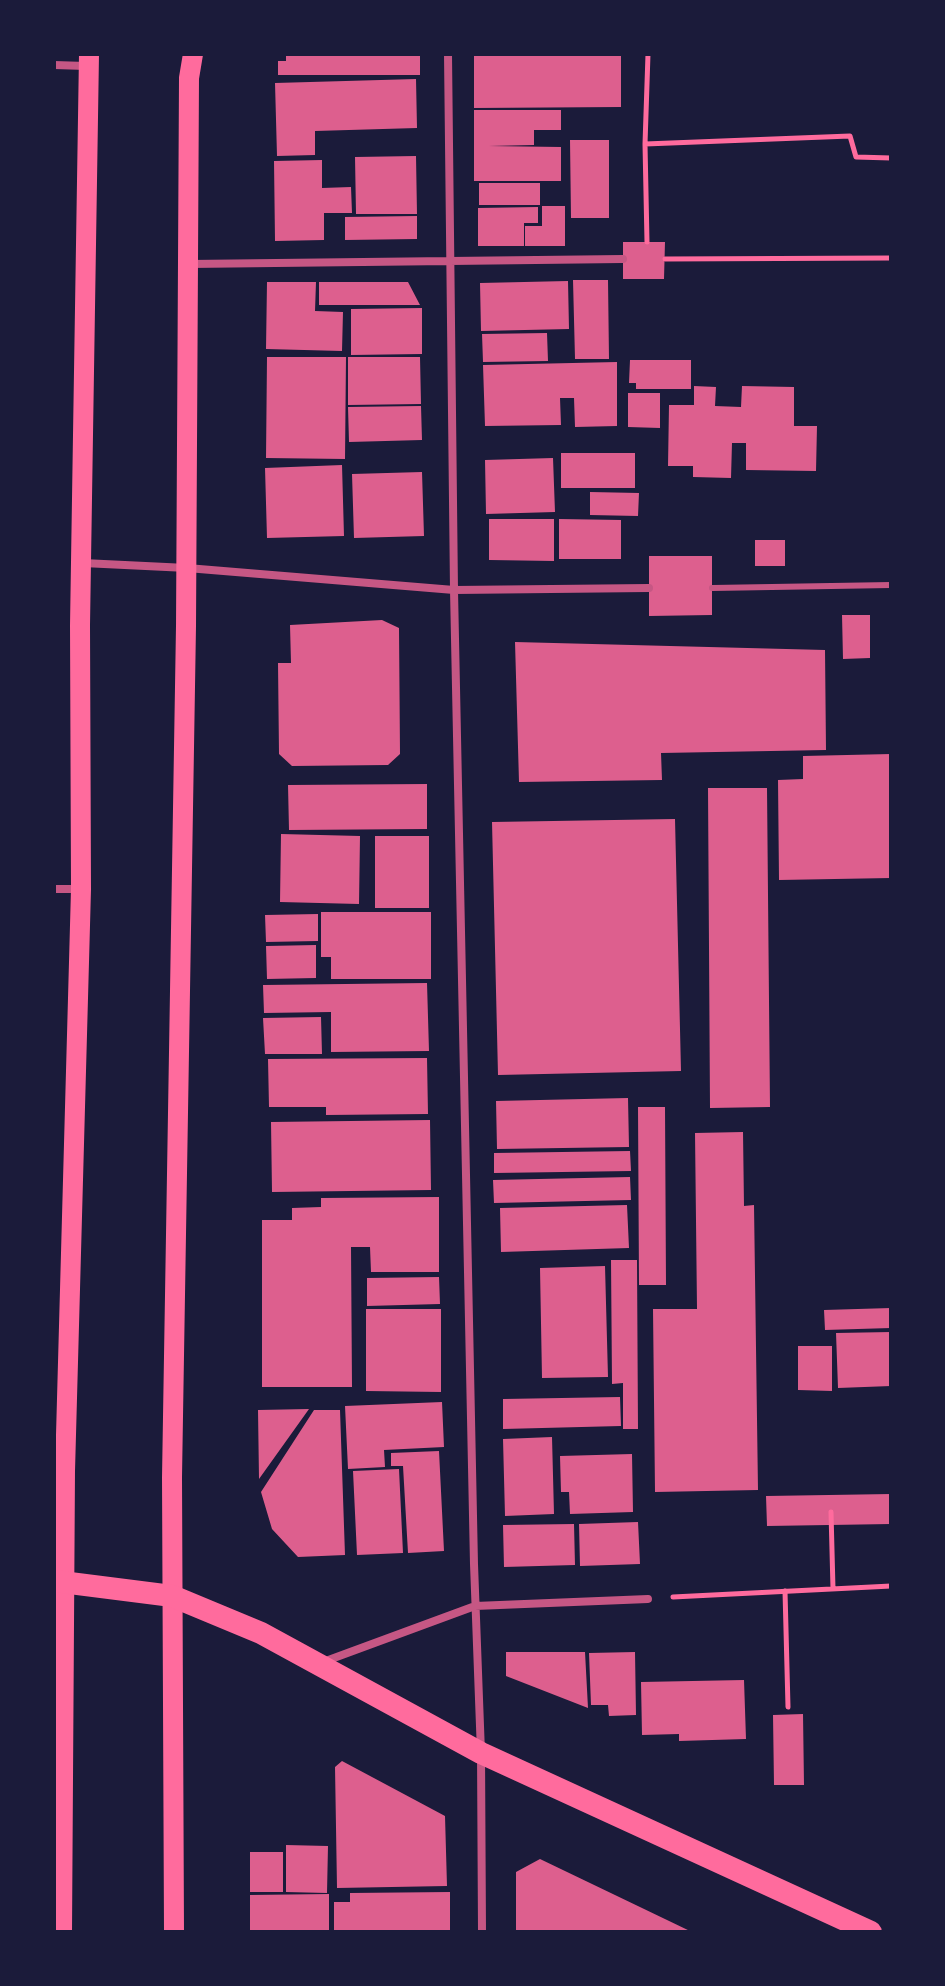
<!DOCTYPE html>
<style>
body{margin:0}
#map{position:relative;width:945px;height:1986px;overflow:hidden;background:#1b1b3a;font-family:Inter,sans-serif}
canvas{display:block}
.frame{position:absolute;inset:0;border:56px solid #1b1b3a;pointer-events:none}
</style>
<div id="map">
<canvas width="945" height="1986"></canvas>
<div class="frame"></div>
</div>
<script>
const c = document.querySelector('canvas').getContext('2d');
c.lineJoin = 'round';
function fill(path, color) { c.fillStyle = color; c.fill(path, 'evenodd'); }
const poly = rows => new Path2D(rows.map(r => 'M' + r).join(''));
function trace(path, color, width, dash) { c.strokeStyle = color; c.lineWidth = width; c.lineCap = dash ? 'butt' : 'round'; c.setLineDash(dash || []); c.stroke(path); }
const building = poly([
 [286,54,420,54,420,75,278,75,278,61,286,61],
 [474,54,621,54,621,107,474,108],
 [416,79,417,128,315,131,315,155,277,156,275,83],
 [474,110,561,110,561,130,534,130,534,145,489,146,561,147,561,181,474,181],
 [570,140,609,140,609,218,571,218],
 [416,156,417,214,356,214,355,157],
 [322,160,322,188,351,187,352,213,324,213,324,240,275,241,274,161],
 [479,183,540,183,540,205,479,205],
 [542,206,565,206,565,246,525,246,525,226,542,226],
 [538,207,538,223,524,223,524,246,478,246,478,208],
 [417,216,417,239,345,240,345,217],
 [623,242,665,242,664,279,623,279],
 [573,280,608,280,609,359,575,359],
 [568,281,569,329,481,331,480,283],
 [267,282,316,282,315,311,343,312,342,351,266,349],
 [319,282,408,282,420,305,319,305],
 [422,308,422,354,351,355,351,309],
 [547,333,548,361,483,362,482,334],
 [267,357,346,357,345,459,266,458],
 [348,357,420,357,421,404,348,405],
 [630,360,691,360,691,389,636,389,636,383,629,383],
 [617,362,617,426,575,427,574,398,560,398,561,425,485,426,483,365],
 [694,386,716,387,715,406,741,407,742,386,794,387,794,426,817,426,816,471,746,470,746,443,732,443,731,478,693,477,693,466,668,466,669,405,694,405],
 [628,393,660,393,660,428,628,427],
 [421,406,422,440,349,442,348,407],
 [561,453,635,453,635,488,561,488],
 [553,458,555,512,486,514,485,460],
 [342,465,344,536,267,538,265,468],
 [422,472,424,536,354,538,352,474],
 [590,492,639,493,638,516,590,515],
 [489,519,554,519,554,561,489,560],
 [559,519,621,520,621,559,559,559],
 [755,540,785,540,785,566,755,566],
 [649,556,712,556,712,615,649,616],
 [842,615,870,615,870,658,843,659],
 [382,620,399,628,400,754,388,765,292,766,279,754,278,663,291,663,290,625],
 [515,642,825,650,826,750,661,753,662,780,519,782],
 [891,754,891,878,779,880,778,780,803,779,803,756],
 [427,784,427,829,289,830,288,785],
 [708,788,767,788,770,1107,710,1108],
 [675,819,681,1071,498,1075,492,822],
 [281,834,360,836,359,904,280,902],
 [375,836,429,836,429,908,375,908],
 [321,912,431,912,431,979,331,979,331,957,321,957],
 [318,914,318,941,266,942,265,915],
 [316,945,316,978,267,979,266,946],
 [427,983,429,1051,331,1052,331,1012,264,1013,263,985],
 [321,1017,322,1054,265,1054,263,1018],
 [427,1058,428,1114,326,1115,326,1107,269,1107,268,1059],
 [628,1098,629,1147,497,1149,496,1101],
 [638,1107,665,1107,666,1285,639,1285],
 [430,1120,431,1190,272,1192,271,1122],
 [743,1132,744,1206,754,1205,758,1490,655,1492,653,1309,697,1309,695,1133],
 [630,1151,631,1171,494,1173,494,1153],
 [630,1177,631,1200,494,1203,493,1180],
 [439,1197,439,1272,371,1272,370,1247,351,1247,352,1387,262,1387,262,1220,292,1220,292,1208,321,1207,321,1198],
 [627,1205,629,1248,501,1252,500,1208],
 [611,1260,637,1260,638,1429,623,1429,623,1383,612,1384],
 [605,1266,608,1377,542,1378,540,1268],
 [439,1277,440,1304,367,1306,367,1278],
 [891,1308,891,1328,825,1330,824,1310],
 [366,1309,441,1309,441,1392,366,1391],
 [891,1332,891,1386,838,1388,836,1333],
 [798,1346,832,1346,832,1391,798,1390],
 [620,1397,621,1426,503,1429,503,1399],
 [442,1402,444,1447,384,1450,385,1467,348,1469,345,1406],
 [309,1409,259,1479,258,1410],
 [314,1410,340,1410,345,1555,298,1557,272,1529,261,1492],
 [552,1437,554,1514,505,1516,503,1439],
 [439,1451,444,1551,408,1553,403,1466,391,1466,391,1453],
 [632,1454,633,1512,570,1514,569,1492,561,1492,560,1456],
 [399,1469,403,1553,357,1555,353,1471],
 [891,1494,891,1524,767,1526,766,1496],
 [638,1522,640,1564,580,1566,579,1524],
 [574,1524,575,1565,504,1567,503,1525],
 [506,1652,585,1652,588,1708,506,1676],
 [635,1652,636,1715,609,1716,608,1705,591,1705,589,1653],
 [744,1680,746,1739,679,1741,679,1734,642,1735,641,1682],
 [803,1714,804,1785,774,1785,773,1715],
 [342,1761,445,1816,447,1886,337,1888,335,1767],
 [286,1845,328,1846,327,1893,286,1892],
 [250,1852,283,1852,283,1892,250,1892],
 [540,1859,692,1932,516,1932,516,1872],
 [450,1892,450,1932,334,1932,334,1902,350,1902,350,1893],
 [329,1894,329,1932,250,1932,250,1895]
]);
const path = poly([
 [645,144,850,136,856,157,891,158],
 [647,242,645,144,648,54],
 [665,259,891,258],
 [831,1512,833,1589],
 [785,1591,788,1707],
 [673,1597,891,1586]
]);
const service = poly([
 [712,588,891,585]
]);
const minor = poly([
 [448,54,454,590,474,1564,481,1753,482,1932],
 [54,65,86,66],
 [189,264,623,259],
 [83,563,187,568,454,590,649,588],
 [54,889,81,889],
 [323,1662,475,1606,648,1599]
]);
const primary = poly([
 [62,1932,65,1471,81,889,80,625,89,54],
 [174,1932,172,1477,186,626,189,78,193,54]
]);
const trunk = poly([
 [54,1581,172,1596,261,1633,481,1753,871,1932]
]);
fill(building, '#dd5f8e');
trace(path, '#ff6b9d', 5);
trace(service, '#c65784', 6);
trace(minor, '#c65784', 8);
trace(primary, '#ff6b9d', 20);
trace(trunk, '#ff6b9d', 22);
</script>
